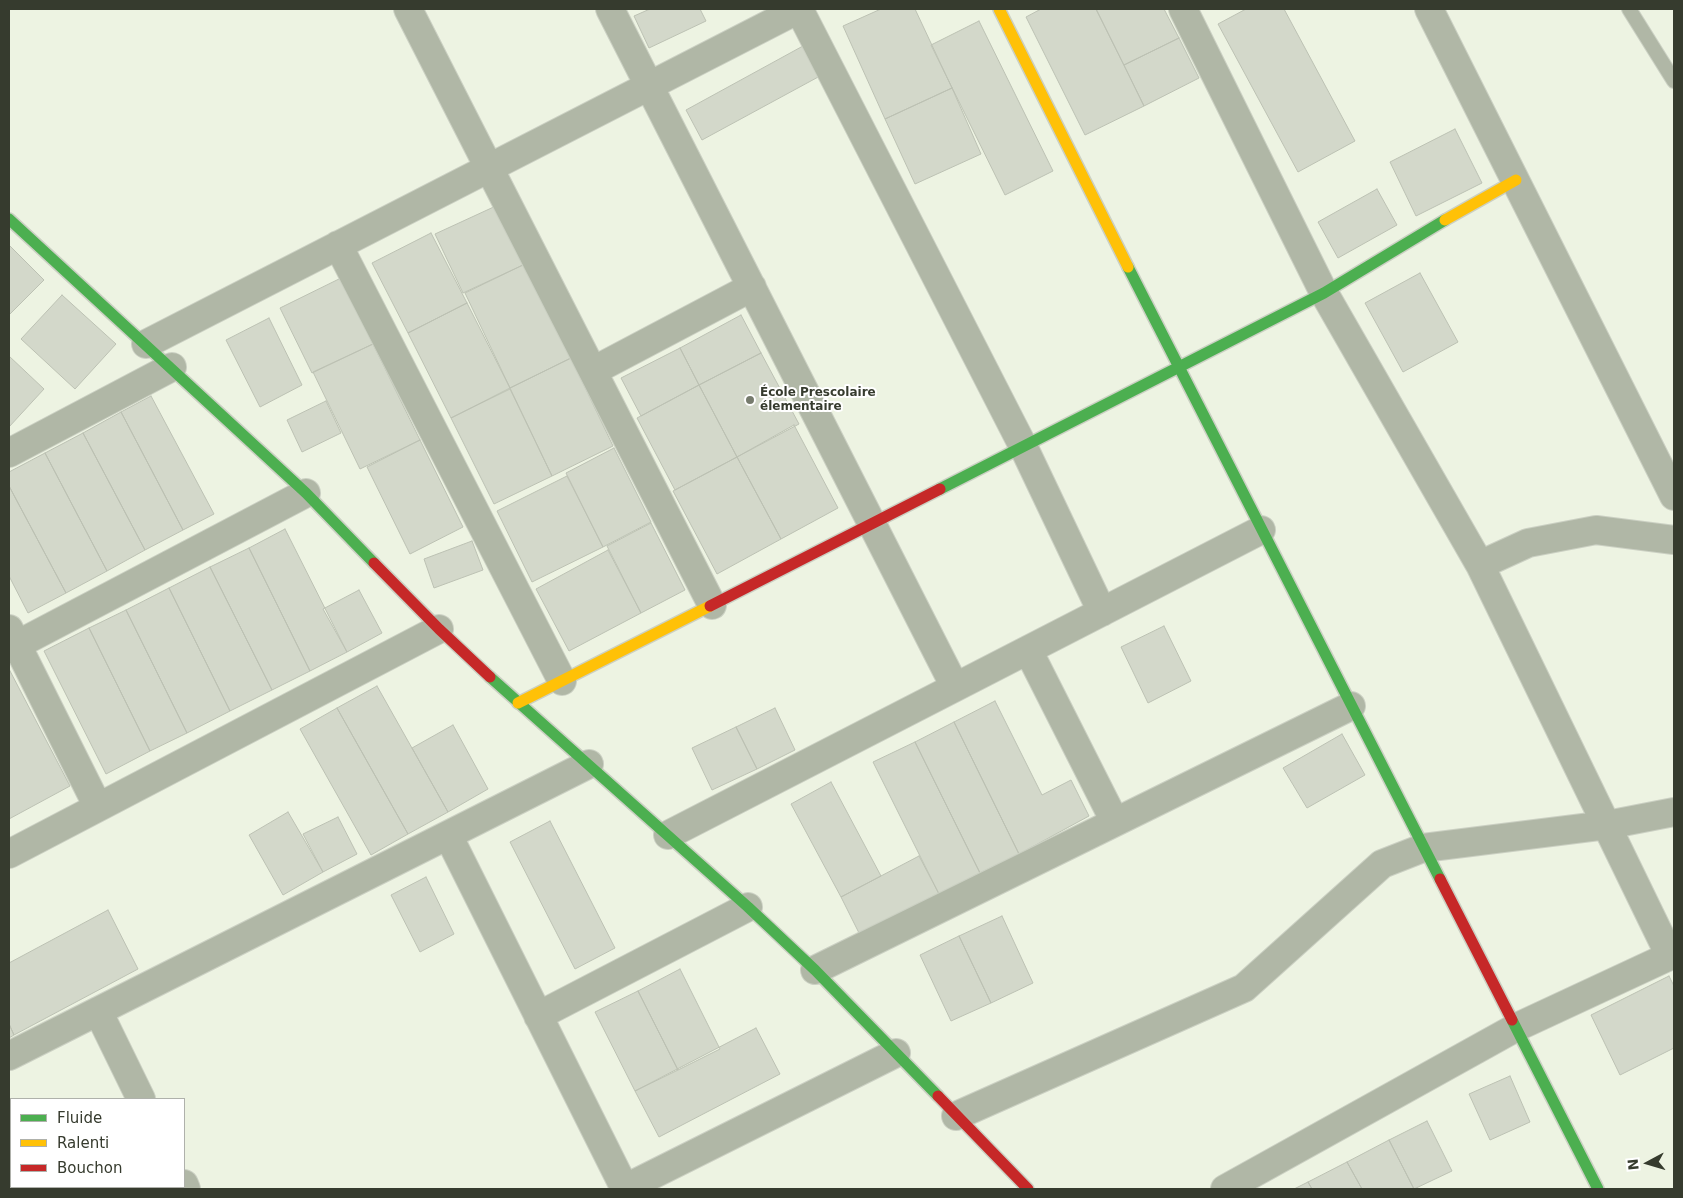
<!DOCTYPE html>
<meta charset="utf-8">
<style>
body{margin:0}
#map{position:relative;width:1683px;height:1198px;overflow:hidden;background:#edf3e2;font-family:"DejaVu Sans",sans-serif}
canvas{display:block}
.frame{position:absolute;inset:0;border:10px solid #363b2e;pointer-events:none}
.legend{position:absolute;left:10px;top:1098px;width:175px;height:90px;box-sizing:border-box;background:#fff;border:1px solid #afb1ab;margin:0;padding:6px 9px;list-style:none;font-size:15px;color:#363b2e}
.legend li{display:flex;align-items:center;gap:10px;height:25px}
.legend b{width:25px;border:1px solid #afb1ab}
.north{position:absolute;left:1623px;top:1138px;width:50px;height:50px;-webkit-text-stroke:4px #fff;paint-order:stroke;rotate:264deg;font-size:14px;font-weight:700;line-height:20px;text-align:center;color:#363b2e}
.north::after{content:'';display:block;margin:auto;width:18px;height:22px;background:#363b2e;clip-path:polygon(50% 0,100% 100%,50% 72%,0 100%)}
</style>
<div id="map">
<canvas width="1683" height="1198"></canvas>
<div class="frame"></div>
<ul class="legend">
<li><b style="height:6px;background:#4caf50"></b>Fluide</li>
<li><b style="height:6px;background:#ffc107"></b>Ralenti</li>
<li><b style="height:6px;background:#c62828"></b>Bouchon</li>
</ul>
<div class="north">N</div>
</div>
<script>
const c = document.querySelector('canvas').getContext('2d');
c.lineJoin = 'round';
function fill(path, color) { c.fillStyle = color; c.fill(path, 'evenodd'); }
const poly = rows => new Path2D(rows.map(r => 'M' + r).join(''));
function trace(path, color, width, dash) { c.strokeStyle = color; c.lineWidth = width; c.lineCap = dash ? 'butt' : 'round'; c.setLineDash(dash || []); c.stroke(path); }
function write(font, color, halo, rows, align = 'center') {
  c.font = font + ' "DejaVu Sans",sans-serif'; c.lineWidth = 4; c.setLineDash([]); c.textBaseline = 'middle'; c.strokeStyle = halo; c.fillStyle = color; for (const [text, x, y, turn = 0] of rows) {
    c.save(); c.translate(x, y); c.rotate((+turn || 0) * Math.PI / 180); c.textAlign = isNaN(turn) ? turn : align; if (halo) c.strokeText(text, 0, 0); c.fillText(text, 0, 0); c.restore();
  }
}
const building = poly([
 [650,9,700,9,706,21,649,48,634,16,650,9],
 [881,9,915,9,952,88,885,119,843,26,881,9],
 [1041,9,1096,9,1144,106,1085,135,1026,17,1041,9],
 [1096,9,1164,9,1179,38,1124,65,1096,9],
 [1246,9,1284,9,1355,141,1298,172,1218,24,1246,9],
 [979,21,1053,171,1005,195,931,45,979,21],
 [1179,38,1199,78,1144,106,1124,65,1179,38],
 [803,46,820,76,702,140,686,110,803,46],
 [952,88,981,154,915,184,885,119,952,88],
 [1455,129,1482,183,1416,216,1390,162,1455,129],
 [1377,189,1397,225,1338,258,1318,222,1377,189],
 [498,205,525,264,463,293,435,234,498,205],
 [431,233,467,303,408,333,372,263,431,233],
 [9,245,44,280,9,315,9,245],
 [525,264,571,358,510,388,465,293,525,264],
 [1420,273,1458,342,1403,372,1365,303,1420,273],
 [341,278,373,344,312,373,280,308,341,278],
 [62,295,116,344,75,389,21,339,62,295],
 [467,303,510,388,451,418,408,333,467,303],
 [741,315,761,353,699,385,680,348,741,315],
 [269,318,302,385,260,407,226,340,269,318],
 [373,344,420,440,360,469,313,372,373,344],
 [680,348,699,385,641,416,621,378,680,348],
 [761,353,799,424,737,457,699,385,761,353],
 [9,356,44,389,9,427,9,356],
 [571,358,613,446,552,476,510,388,571,358],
 [699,385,737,457,675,490,637,418,699,385],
 [510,389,552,476,494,504,451,418,510,389],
 [151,396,214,514,183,530,121,412,151,396],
 [326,401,341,433,302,452,287,420,326,401],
 [121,412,183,530,145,550,83,433,121,412],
 [794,425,838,508,781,539,737,457,794,425],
 [83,433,145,550,107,571,45,453,83,433],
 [420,440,463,527,410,554,367,467,420,440],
 [614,448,651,522,603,547,566,473,614,448],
 [45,453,107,571,66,593,9,486,9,472,45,453],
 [737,457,781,539,717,574,673,491,737,457],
 [567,476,603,547,532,582,497,511,567,476],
 [9,486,66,593,28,613,9,576,9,486],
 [651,523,685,590,641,613,607,546,651,523],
 [285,529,347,652,310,671,249,548,285,529],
 [472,541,483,570,434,588,424,559,472,541],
 [249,548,310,671,272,690,210,567,249,548],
 [608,550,641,613,569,651,536,589,608,550],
 [210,567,272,690,230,711,169,588,210,567],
 [169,588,230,711,187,733,126,610,169,588],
 [359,590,382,633,347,652,323,609,359,590],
 [126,610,187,733,150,751,89,628,126,610],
 [1164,626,1191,681,1148,703,1121,647,1164,626],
 [89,628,150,751,106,774,44,651,89,628],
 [9,669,70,786,9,819,9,669],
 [377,686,448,812,408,834,337,708,377,686],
 [995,701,1042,795,1071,780,1089,816,1019,854,954,722,995,701],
 [337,708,408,834,371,855,300,729,337,708],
 [775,708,795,750,757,769,736,727,775,708],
 [954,722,1019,854,980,873,915,742,954,722],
 [453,725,488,789,448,812,412,748,453,725],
 [736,727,757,769,712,790,692,748,736,727],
 [1342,734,1365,775,1307,808,1283,768,1342,734],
 [915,742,980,873,939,894,873,762,915,742],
 [831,782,881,876,841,897,791,804,831,782],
 [288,812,323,872,283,895,249,835,288,812],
 [338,817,357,854,323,872,303,834,338,817],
 [550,821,615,948,575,969,510,842,550,821],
 [919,856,939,894,860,935,841,897,919,856],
 [426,877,454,934,420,952,391,895,426,877],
 [108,910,138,969,14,1035,9,1024,9,963,108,910],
 [1002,916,1033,983,991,1003,959,936,1002,916],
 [959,936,991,1003,951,1021,920,955,959,936],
 [680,969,720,1049,678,1070,638,991,680,969],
 [1669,976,1674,986,1674,1048,1620,1075,1591,1015,1669,976],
 [638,991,678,1070,635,1091,595,1012,638,991],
 [9,1024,14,1035,9,1038,9,1024],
 [756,1028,780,1074,659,1137,635,1091,756,1028],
 [1510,1076,1530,1122,1490,1140,1469,1094,1510,1076],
 [1427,1121,1452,1171,1414,1189,1389,1140,1427,1121],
 [1389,1140,1414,1189,1362,1189,1347,1162,1389,1140],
 [1347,1162,1362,1189,1312,1189,1308,1182,1347,1162],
 [1308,1182,1312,1189,1294,1189,1308,1182]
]);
const lane = poly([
 [1629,9,1674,81]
]);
const street = poly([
 [408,9,712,605],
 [610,9,955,687],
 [799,9,1023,446,1102,612],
 [1183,9,1324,293,1480,565,1670,956],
 [1429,9,1674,496],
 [338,245,562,681],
 [146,344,799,9],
 [593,371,752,287],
 [9,453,172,367],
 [1480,565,1528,543,1596,530,1674,540],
 [9,629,98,807],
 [9,649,306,493],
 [1028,650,1115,822],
 [448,835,625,1189],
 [668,835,1261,530],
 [9,854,439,629],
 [815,970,1351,706],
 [98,1011,141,1099],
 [538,1016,748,907],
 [9,1056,589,764],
 [956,1116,1244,988,1382,864,1423,848,1607,825,1674,812],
 [184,1184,186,1189],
 [624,1189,896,1053],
 [1225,1189,1515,1028,1674,954]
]);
const fast = poly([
 [9,219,306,493,374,563],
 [1128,267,1440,879],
 [940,489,1324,293,1445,220],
 [490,677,748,907,815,970,938,1096],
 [1512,1020,1598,1189]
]);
const slow = poly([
 [999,9,1128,267],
 [1445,220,1516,180],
 [518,703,710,606]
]);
const jam = poly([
 [374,563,439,629,490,677],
 [710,606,940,489],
 [1440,879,1512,1020],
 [938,1096,1028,1189]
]);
const markers = [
 [750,400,5,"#767b6d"]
];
const poiNames = [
 ["École Prescolaire",760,393],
 ["élementaire",760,407]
];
fill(building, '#d3d8ca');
trace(building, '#bcc1b3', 1);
trace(lane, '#cbd0c3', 16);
trace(street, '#cbd0c3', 30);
trace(fast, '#cbd0c3', 14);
trace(slow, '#cbd0c3', 14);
trace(jam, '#cbd0c3', 14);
trace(lane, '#b0b7a6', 14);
trace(street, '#b0b7a6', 28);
trace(fast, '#4caf50', 11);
trace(slow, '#ffc107', 11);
trace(jam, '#c62828', 11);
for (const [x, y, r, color] of markers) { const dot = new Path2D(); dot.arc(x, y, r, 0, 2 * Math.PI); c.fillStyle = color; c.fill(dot); trace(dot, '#fff', 2); }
write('bold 12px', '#363b2e', '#fff', poiNames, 'left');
</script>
